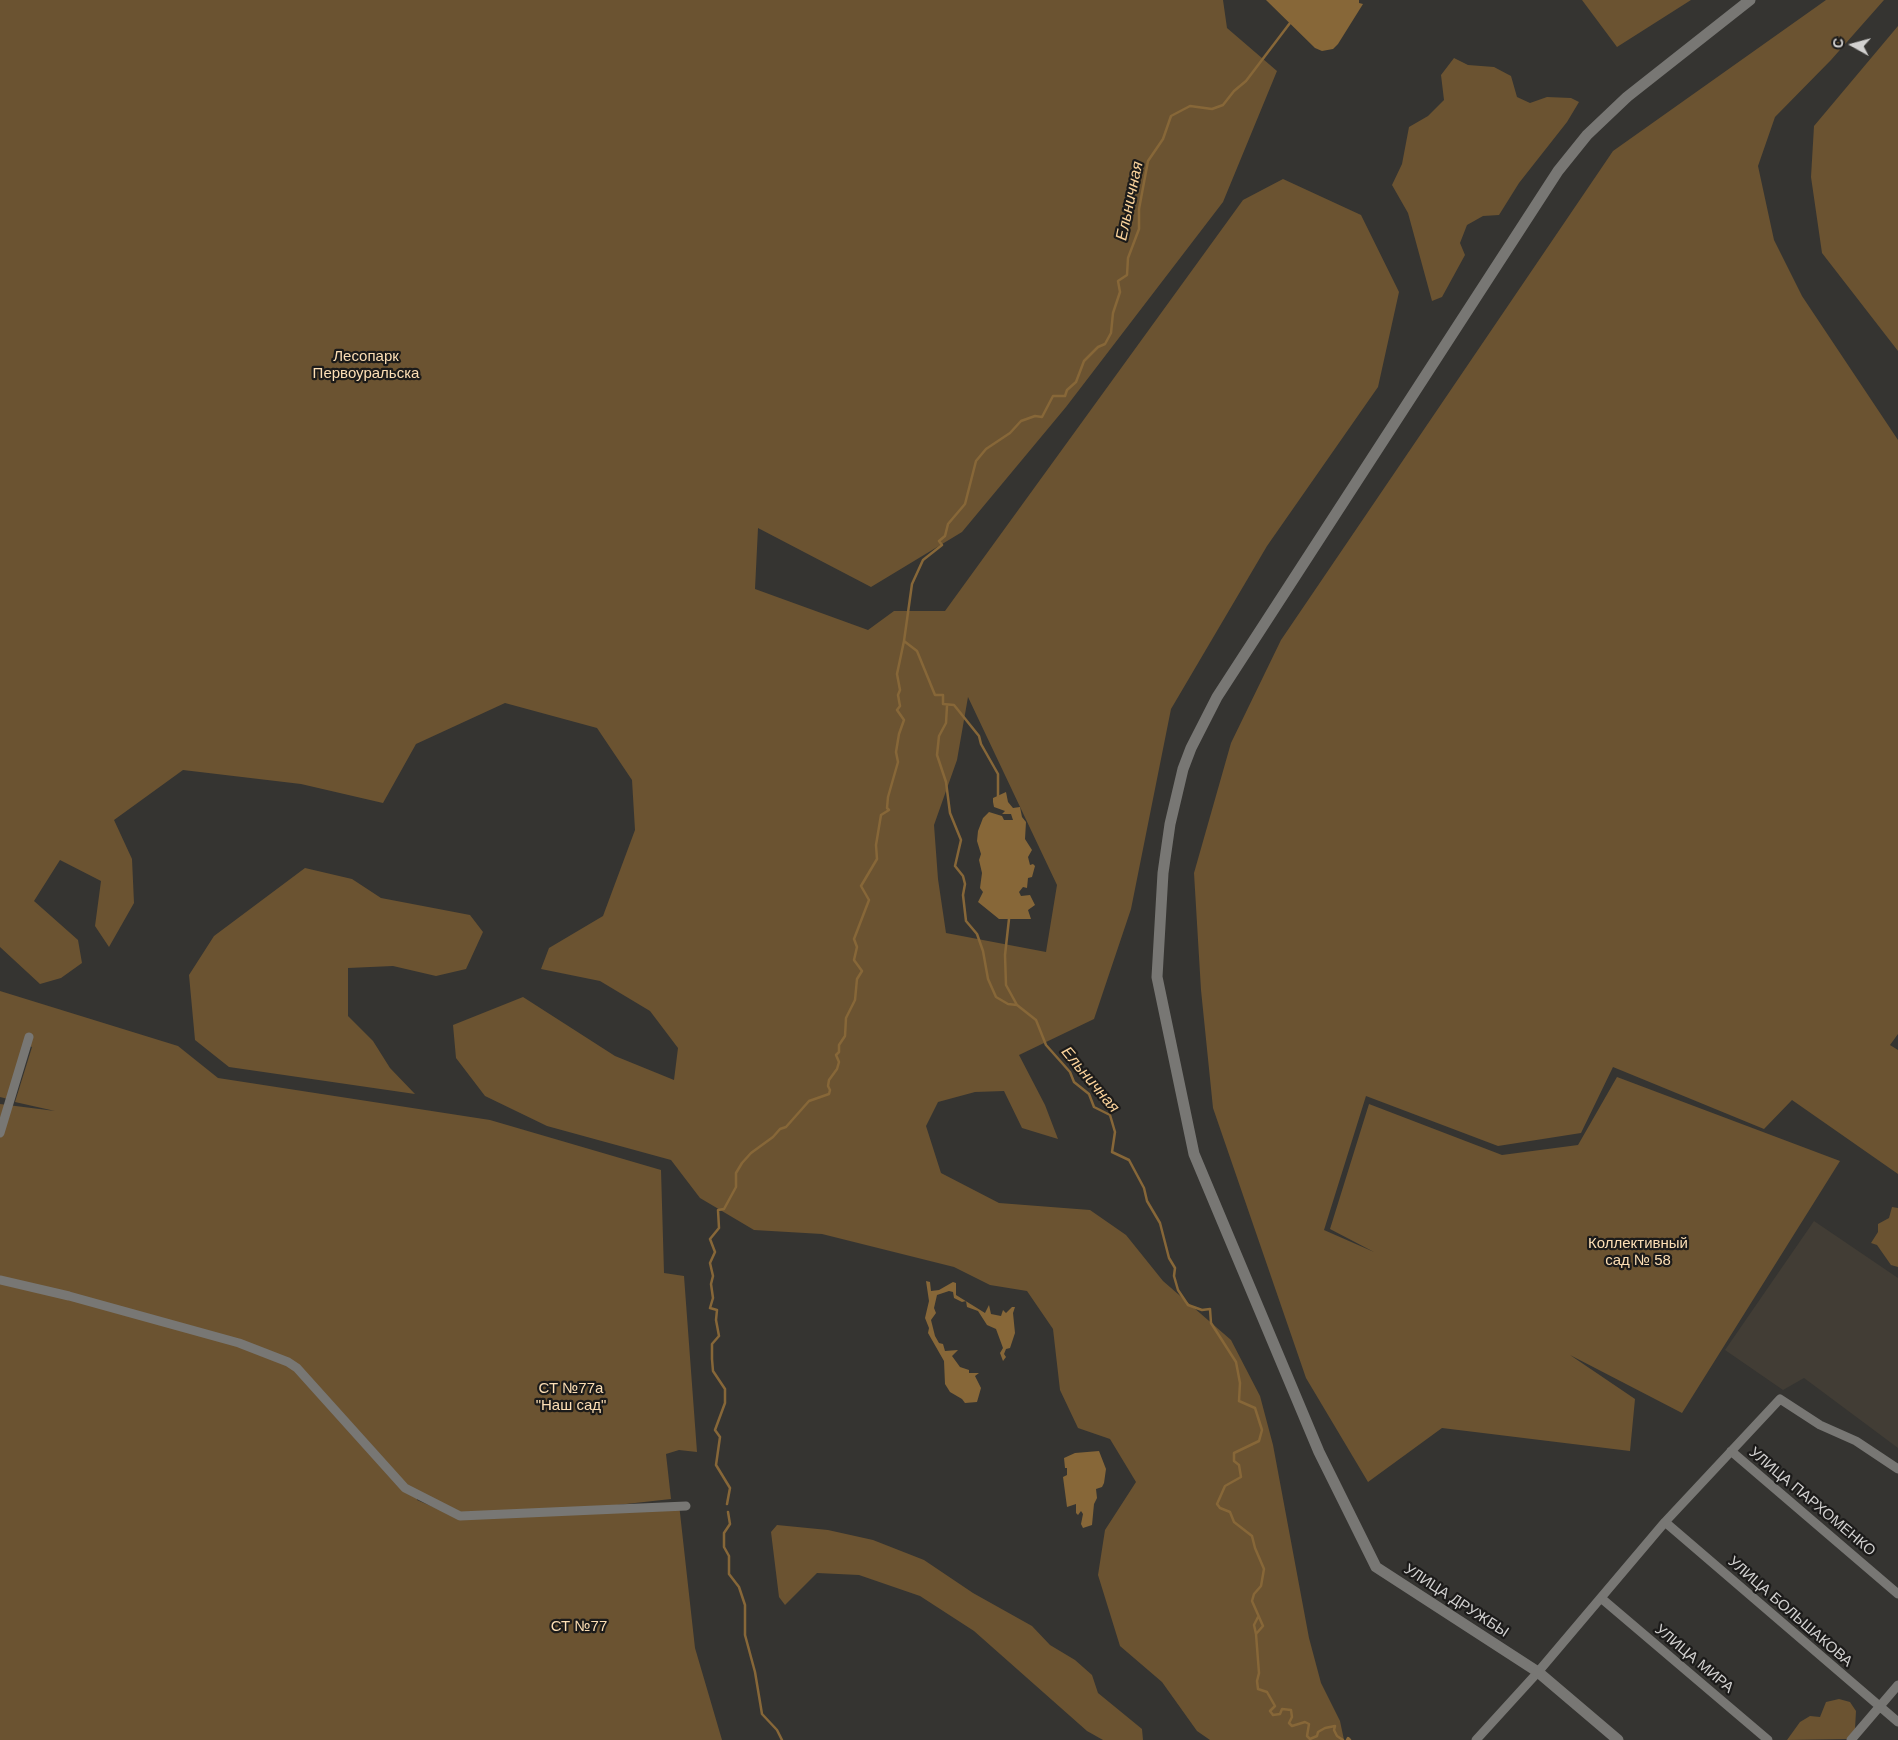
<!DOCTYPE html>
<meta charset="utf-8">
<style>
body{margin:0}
#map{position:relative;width:1898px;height:1740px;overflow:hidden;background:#353431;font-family:Arial,sans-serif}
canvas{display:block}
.north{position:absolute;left:1828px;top:20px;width:50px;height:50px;-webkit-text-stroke:4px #1c1b1a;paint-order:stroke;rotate:277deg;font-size:14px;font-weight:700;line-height:20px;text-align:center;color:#d2d1d0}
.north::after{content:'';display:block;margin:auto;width:18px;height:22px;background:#d2d1d0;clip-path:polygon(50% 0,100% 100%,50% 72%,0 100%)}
</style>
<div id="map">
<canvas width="1898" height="1740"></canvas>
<div class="north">С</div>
</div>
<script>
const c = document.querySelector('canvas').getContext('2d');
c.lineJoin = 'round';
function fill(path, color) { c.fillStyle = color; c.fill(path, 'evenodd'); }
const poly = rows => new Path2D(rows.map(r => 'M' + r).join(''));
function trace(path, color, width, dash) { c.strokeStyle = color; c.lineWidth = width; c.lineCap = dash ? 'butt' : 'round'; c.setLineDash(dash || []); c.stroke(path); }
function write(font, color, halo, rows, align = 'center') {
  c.font = font + ' Arial,sans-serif'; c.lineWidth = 4.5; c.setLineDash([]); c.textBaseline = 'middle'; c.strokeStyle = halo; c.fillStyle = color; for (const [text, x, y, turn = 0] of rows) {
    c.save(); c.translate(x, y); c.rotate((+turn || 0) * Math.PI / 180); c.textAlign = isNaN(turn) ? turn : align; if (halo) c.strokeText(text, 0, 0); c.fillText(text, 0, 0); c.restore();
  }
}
const built = poly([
 [1814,1221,1898,1278,1898,1448,1804,1378,1783,1390,1725,1350]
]);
const green = poly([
 [0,0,1223,0,1227,28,1277,71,1223,202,1066,407,962,532,871,587,758,528,755,589,868,630,894,611,945,611,1243,200,1283,179,1361,215,1399,292,1378,387,1267,546,1171,709,1131,909,1094,1019,1019,1055,1045,1105,1058,1139,1022,1128,1004,1091,975,1092,938,1102,926,1126,941,1173,999,1203,1090,1210,1126,1235,1163,1281,1231,1340,1260,1396,1273,1445,1309,1638,1321,1683,1340,1721,1344,1740,1210,1740,1197,1731,1162,1682,1120,1646,1098,1575,1105,1530,1136,1482,1110,1439,1078,1428,1060,1390,1053,1329,1027,1291,990,1285,954,1267,822,1234,754,1230,700,1198,671,1160,547,1126,485,1096,456,1058,453,1025,523,997,615,1056,674,1080,678,1048,650,1011,600,981,541,969,549,948,603,916,635,830,632,780,597,728,505,703,416,744,383,803,301,784,183,770,114,820,132,859,134,903,109,947,95,926,101,881,60,860,34,901,78,940,82,963,61,978,40,984,0,947],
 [968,697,1057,885,1046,952,946,933,938,879,934,825,957,760],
 [1582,0,1691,0,1617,47],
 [1826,0,1884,0,1831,60,1775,117,1758,166,1774,240,1802,296,1898,440,1898,1034,1890,1045,1898,1050,1898,1174,1792,1100,1764,1129,1613,1067,1581,1133,1498,1146,1366,1096,1324,1230,1374,1252,1330,1229,1369,1104,1502,1155,1578,1145,1617,1077,1840,1161,1682,1413,1570,1355,1635,1399,1630,1451,1442,1428,1368,1482,1306,1378,1213,1108,1201,990,1194,873,1231,743,1281,640,1613,151],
 [1898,26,1898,351,1822,253,1811,177,1814,126],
 [1454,58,1468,65,1494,67,1511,76,1517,97,1530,103,1547,97,1571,98,1579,102,1567,122,1519,183,1499,215,1483,216,1467,225,1460,243,1465,255,1442,297,1432,301,1408,213,1392,185,1402,164,1409,127,1428,116,1444,100,1441,75],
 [305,868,352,879,381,898,470,915,483,932,466,969,436,976,393,966,348,968,348,1016,373,1041,390,1068,415,1094,229,1067,195,1040,189,975,214,936],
 [0,991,178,1046,218,1078,490,1120,661,1170,664,1273,684,1276,697,1452,679,1450,666,1454,671,1499,572,1510,461,1512,417,1493,417,1500,459,1518,679,1504,695,1648,722,1740,0,1740,0,1104,55,1111,15,1102,32,1047,29,1046,12,1100,0,1097],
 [1892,1207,1898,1208,1898,1267,1891,1265,1877,1245,1871,1243,1878,1232,1878,1224,1889,1218],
 [777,1525,828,1530,873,1540,924,1560,973,1593,1032,1626,1050,1645,1075,1660,1092,1675,1098,1693,1142,1729,1143,1740,1103,1740,1087,1731,974,1631,920,1596,859,1575,817,1573,785,1605,779,1597,771,1532],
 [1839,1699,1850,1702,1856,1711,1855,1729,1847,1739,1787,1740,1800,1722,1810,1716,1820,1717,1826,1702]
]);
const water = poly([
 [1266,0,1359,0,1359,3,1363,4,1338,44,1333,49,1322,51,1315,48],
 [1006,792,1008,802,1013,808,1020,807,1022,817,1026,822,1025,839,1032,850,1028,857,1030,865,1033,864,1035,866,1032,877,1028,878,1027,888,1023,887,1019,892,1021,896,1030,895,1035,905,1028,910,1031,919,999,919,978,902,983,892,980,888,982,873,979,860,981,854,977,841,978,831,983,818,989,812,1002,816,1004,820,1013,820,1011,814,1002,814,1005,811,994,807,993,802,993,798],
 [926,1281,930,1282,931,1291,939,1290,953,1282,956,1283,956,1295,985,1313,989,1305,991,1314,1001,1316,1003,1310,1006,1313,1012,1307,1015,1307,1013,1313,1015,1333,1010,1348,1006,1349,1004,1354,1006,1357,1003,1361,1000,1353,1003,1348,996,1329,987,1325,978,1311,967,1307,966,1301,962,1302,954,1298,953,1292,949,1291,937,1295,934,1308,936,1313,931,1320,935,1336,939,1343,943,1344,945,1351,958,1350,952,1356,960,1367,969,1370,969,1373,979,1373,975,1376,981,1388,977,1402,965,1403,962,1399,950,1392,945,1384,944,1361,928,1333,929,1328,925,1318,929,1301],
 [1099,1451,1106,1469,1104,1483,1102,1487,1096,1489,1097,1498,1094,1504,1092,1525,1083,1528,1081,1524,1083,1514,1081,1511,1078,1515,1076,1513,1076,1504,1067,1507,1063,1477,1067,1475,1067,1468,1065,1468,1064,1458,1075,1453]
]);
const stream = poly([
 [947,706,946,723,939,736,937,755,946,782,950,813,961,840,955,866,963,876,965,884,963,895,966,921,977,934,983,951,988,979,996,997,1008,1004,1017,1005],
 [998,796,998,774,981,744,979,736,954,705,943,704,943,695,935,695,917,651,904,641,912,584,923,560,942,545,939,541,945,536,948,524,965,504,976,461,986,449,1010,433,1021,421,1035,416,1042,417,1053,396,1065,396,1067,390,1076,382,1084,361,1098,347,1105,344,1111,333,1113,313,1120,292,1118,281,1127,275,1128,258,1139,229,1139,209,1148,161,1163,139,1171,116,1190,106,1212,109,1223,105,1234,91,1246,81,1290,23],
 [1009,919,1005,955,1006,985,1017,1005,1036,1020,1046,1045,1070,1072,1074,1082,1089,1094,1094,1107,1110,1115,1115,1132,1112,1152,1129,1160,1144,1188,1147,1201,1160,1223,1169,1258,1175,1268,1174,1276,1178,1290,1188,1305,1202,1310,1210,1309,1211,1323,1236,1362,1240,1383,1239,1401,1255,1408,1262,1430,1259,1441,1234,1453,1234,1461,1239,1465,1241,1477,1225,1486,1217,1504,1220,1508,1230,1512,1234,1522,1252,1536,1255,1548,1264,1569,1261,1586,1254,1594,1252,1601,1263,1626,1256,1634,1259,1673,1257,1681,1258,1689,1267,1692,1275,1706,1270,1711,1273,1715,1280,1714,1282,1709,1291,1710,1292,1717,1289,1723,1292,1726,1305,1722,1309,1724,1307,1736,1310,1739,1317,1736,1318,1732,1325,1728,1335,1726,1334,1730,1337,1736,1343,1740],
 [727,1504,730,1488,716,1465,720,1437,715,1430,725,1403,725,1389,713,1371,712,1359,712,1344,719,1336,716,1320,717,1310,710,1308,713,1298,711,1284,713,1276,710,1263,715,1252,710,1239,719,1228,718,1210,724,1209,736,1187,736,1173,742,1163,751,1153,773,1137,780,1129,786,1127,809,1101,829,1094,830,1090,828,1086,829,1080,837,1069,839,1062,836,1055,839,1052,839,1045,845,1036,846,1018,855,1000,857,979,862,971,854,960,857,947,854,939,869,900,861,886,877,859,876,845,881,815,889,810,887,808,888,797,898,762,896,752,899,734,904,720,897,710,900,706,898,695,900,690,897,674,904,641],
 [728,1512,730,1524,724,1533,724,1547,729,1556,729,1574,739,1587,745,1605,745,1635,755,1672,762,1714,777,1730,782,1740],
 [1256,1634,1254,1625,1258,1617],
 [1347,1740,1348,1738,1350,1740]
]);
const minor = poly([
 [0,1133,29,1037],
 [0,1280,69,1296,239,1343,288,1362,297,1368,405,1488,460,1516,686,1506],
 [1731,1451,1898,1594],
 [1665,1522,1898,1722],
 [1601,1598,1768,1740],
 [1476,1740,1538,1672,1665,1522,1780,1399,1820,1425,1856,1441,1898,1469],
 [1851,1740,1898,1685]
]);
const tertiary = poly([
 [1618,1740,1538,1672,1376,1567,1319,1452,1194,1154,1157,977,1163,873,1170,824,1183,769,1191,748,1217,697,1558,171,1587,135,1627,97,1750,0]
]);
const parkNames = [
 ["Лесопарк",366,357],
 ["Первоуральска",366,374],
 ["Коллективный",1638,1244],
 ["сад № 58",1638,1261],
 ["СТ №77а",571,1389],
 ["\"Наш сад\"",571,1406],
 ["СТ №77",579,1627]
];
const streetNames = [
 ["УЛИЦА ПАРХОМЕНКО",1812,1502,40],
 ["УЛИЦА ДРУЖБЫ",1456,1601,33],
 ["УЛИЦА БОЛЬШАКОВА",1790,1612,41],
 ["УЛИЦА МИРА",1694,1659,40]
];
const waterNames = [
 ["Ельничная",1130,201,-78],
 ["Ельничная",1090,1080,50]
];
fill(built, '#423d35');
fill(green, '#6b5331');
fill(water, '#876738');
trace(stream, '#876738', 2.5);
trace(minor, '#787774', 9);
trace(tertiary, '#787774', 11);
write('15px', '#fddfb5', '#1c1b1a', parkNames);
write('15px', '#d2d1d0', '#1c1b1a', streetNames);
write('italic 16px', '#fbd39b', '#1c1b1a', waterNames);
</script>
